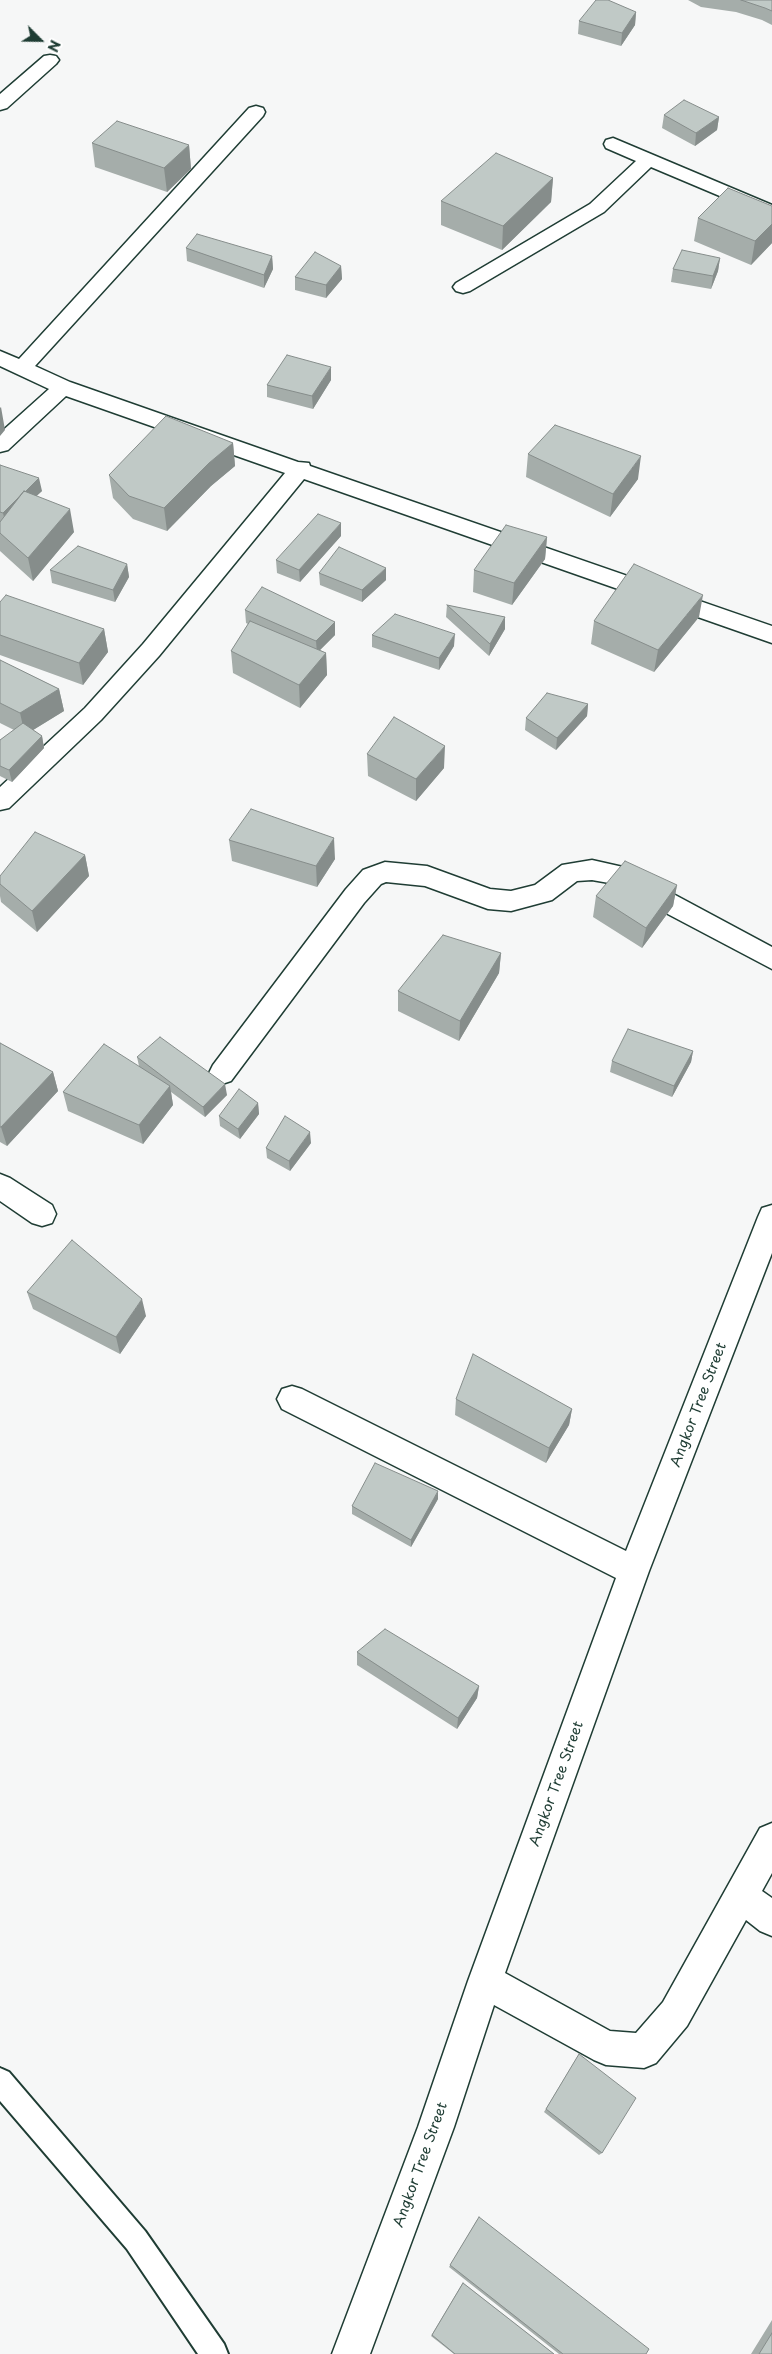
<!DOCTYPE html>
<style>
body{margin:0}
#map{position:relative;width:772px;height:2354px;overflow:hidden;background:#f6f7f7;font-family:"Playpen Sans",sans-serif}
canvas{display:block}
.north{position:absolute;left:15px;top:15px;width:50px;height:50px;-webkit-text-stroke:4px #fff;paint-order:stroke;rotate:113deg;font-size:14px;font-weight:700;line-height:20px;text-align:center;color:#1f3d34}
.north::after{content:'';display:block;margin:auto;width:18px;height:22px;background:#1f3d34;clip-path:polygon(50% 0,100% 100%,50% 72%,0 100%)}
</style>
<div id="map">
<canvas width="772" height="2354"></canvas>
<div class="north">N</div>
</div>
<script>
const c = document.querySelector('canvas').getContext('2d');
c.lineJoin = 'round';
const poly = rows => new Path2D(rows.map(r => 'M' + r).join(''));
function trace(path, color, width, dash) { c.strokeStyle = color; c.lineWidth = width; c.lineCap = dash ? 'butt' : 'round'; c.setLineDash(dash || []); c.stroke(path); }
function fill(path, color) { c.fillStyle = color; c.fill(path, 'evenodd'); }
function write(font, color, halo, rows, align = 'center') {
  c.font = font + ' "Playpen Sans",sans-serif'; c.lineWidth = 5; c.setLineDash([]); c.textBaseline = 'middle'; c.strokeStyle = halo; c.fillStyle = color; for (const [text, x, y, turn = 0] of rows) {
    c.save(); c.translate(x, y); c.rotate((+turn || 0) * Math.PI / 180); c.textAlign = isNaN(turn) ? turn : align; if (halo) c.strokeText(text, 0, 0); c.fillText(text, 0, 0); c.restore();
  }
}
const lane = poly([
 [0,2068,9,2072,145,2231,224,2344,228,2354,198,2354,127,2249,0,2101,0,2068]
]);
const street = poly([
 [50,55,56,56,59,60,56,64,7,108,0,110,0,94,44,56,50,55],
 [256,106,263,108,265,112,263,116,35,366,70,382,298,462,309,463,310,466,772,626,772,643,304,479,159,656,101,720,9,808,0,810,0,787,85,708,143,644,285,473,66,396,8,450,0,452,0,433,49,389,0,366,0,351,19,359,249,108,256,106],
 [613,138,772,205,772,218,651,167,604,212,470,291,463,293,456,291,453,287,456,283,590,204,636,161,606,148,604,144,606,140,613,138],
 [592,860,623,867,772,947,772,969,609,883,592,880,577,881,552,900,511,911,488,909,425,886,386,882,381,884,364,903,231,1081,222,1084,213,1081,209,1073,213,1065,346,889,363,870,385,862,427,866,490,889,511,891,535,885,562,865,592,860],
 [0,1174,10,1178,52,1205,56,1214,52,1223,42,1226,32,1223,0,1201,0,1174],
 [772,1205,772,1253,649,1571,505,1973,610,2031,636,2033,663,2002,760,1828,772,1823,772,1873,762,1891,772,1898,772,1936,760,1931,746,1920,687,2026,656,2063,644,2068,606,2065,594,2060,494,2005,454,2127,370,2354,332,2354,418,2127,468,1981,616,1578,282,1409,277,1399,282,1389,292,1386,302,1389,626,1551,758,1217,762,1208,772,1205]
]);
const wall = poly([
 [688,0,772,0,772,25,762,20,736,12,701,7],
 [636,12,635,25,621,46,578,34,579,21],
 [664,115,719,117,717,130,695,146,662,128],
 [92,143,189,145,191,169,167,192,95,167],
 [553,178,551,202,502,250,441,225,441,201],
 [772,206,772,243,751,265,694,241,698,218],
 [186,248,272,256,273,269,264,288,187,261],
 [720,258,718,271,711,289,671,282,673,269],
 [341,266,342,279,326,298,295,290,295,277],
 [331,380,313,409,267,397,267,385],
 [233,443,235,466,211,486,167,531,133,519,113,498,109,475],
 [528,454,638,479,610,517,526,477],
 [0,465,42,491,36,496,74,532,33,581,0,551],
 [341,536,300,582,277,573,276,560],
 [547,537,545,559,512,605,473,592,474,570],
 [127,564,129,577,115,602,52,583,50,570],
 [319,573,386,580,362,602,320,585],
 [0,602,104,629,108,652,83,685,0,655],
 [447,605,505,617,505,629,489,656,446,617],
 [245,610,335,622,335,635,320,650,326,653,327,675,300,708,233,673,231,651,248,624,246,623],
 [699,617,654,672,591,644,594,621],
 [372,635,454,646,439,670,372,647],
 [0,660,59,689,64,711,33,730,42,736,44,748,12,782,0,776,0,740,14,730,0,723],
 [588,704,587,716,556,750,525,730,526,718],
 [367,754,444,768,416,801,368,776],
 [229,840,335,859,317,887,232,861],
 [85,855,89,876,37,932,1,902,0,896,0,876],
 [677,885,673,906,642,948,593,917,596,896],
 [501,953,499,973,459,1041,398,1011,398,991],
 [0,1043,53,1072,58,1091,7,1146,0,1142],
 [693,1051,691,1062,672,1097,610,1072,612,1061],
 [137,1057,227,1095,205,1117,171,1092,173,1105,143,1144,68,1111,63,1092,139,1066],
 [258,1103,259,1114,240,1139,220,1126,219,1116],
 [311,1143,290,1171,267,1158,266,1148],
 [27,1292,146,1316,120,1354,33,1309],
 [456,1399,572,1409,569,1425,546,1463,455,1415],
 [438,1499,411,1547,352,1514,352,1506],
 [357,1652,479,1686,477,1698,457,1729,357,1665],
 [579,2054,602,2153,599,2155,544,2112],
 [477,2220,646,2354,559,2354,449,2267],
 [463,2283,554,2354,454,2354,431,2336,462,2284],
 [772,2320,772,2354,751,2354]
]);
const shadedWall = poly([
 [636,12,635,25,621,46,622,33],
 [719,117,717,130,695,146,696,133],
 [189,145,191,169,167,192,164,168],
 [553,178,551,202,502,250,503,226],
 [772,224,772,243,751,265,755,241],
 [272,256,273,269,264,288,264,275],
 [720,258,718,271,711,289,713,276],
 [341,266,342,279,326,298,326,285],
 [331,367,331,380,313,409,312,396],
 [1,407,5,430,0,436,0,408],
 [233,443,235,466,211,486,167,531,164,508,209,463],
 [641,456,638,479,610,517,613,494],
 [39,478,42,491,6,525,3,513],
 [70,509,74,532,33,581,28,558],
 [341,523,341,536,300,582,299,570],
 [547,537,545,559,512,605,514,583],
 [127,564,129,577,115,602,113,590],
 [386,568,386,580,362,602,362,590],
 [703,595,699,617,654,672,658,650],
 [505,617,505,629,489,656,490,644],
 [335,622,335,635,317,653,316,641],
 [104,629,108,652,83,685,79,663],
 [455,634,454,646,439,670,439,658],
 [326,653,327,675,300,708,299,685],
 [59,689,64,711,25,735,20,713],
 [588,704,587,716,556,750,557,738],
 [42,736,44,748,12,782,9,770],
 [445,746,444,768,416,801,416,779],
 [334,838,335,859,317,887,316,866],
 [85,855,89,876,37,932,32,911],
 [677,885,673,906,642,948,646,928],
 [501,953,499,973,459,1041,460,1021],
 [693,1051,691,1062,672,1097,674,1086],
 [53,1072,58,1091,7,1146,1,1127],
 [225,1084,227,1095,205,1117,203,1107],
 [170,1086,173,1105,143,1144,139,1125],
 [258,1103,259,1114,240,1139,238,1129],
 [310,1132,311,1143,290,1171,289,1161],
 [142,1299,146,1316,120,1354,116,1337],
 [572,1409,569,1425,546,1463,549,1448],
 [438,1491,438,1499,411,1547,411,1540],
 [479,1686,477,1698,457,1729,458,1718]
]);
const building = poly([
 [596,0,608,0,636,12,622,33,579,21,596,0],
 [741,0,772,0,772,11,765,8,741,0],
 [684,100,719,117,696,133,664,115,684,100],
 [117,121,189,145,164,168,92,143,117,121],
 [496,153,553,178,503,226,441,201,496,153],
 [728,188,772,206,772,224,755,241,698,218,728,188],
 [197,234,272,256,264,275,186,248,197,234],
 [682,250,720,258,713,276,673,269,682,250],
 [315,252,341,266,326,285,295,277,315,252],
 [287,355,331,367,312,396,267,385,287,355],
 [166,416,233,443,209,463,164,508,129,496,109,475,166,416],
 [555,425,641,456,613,494,528,454,555,425],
 [0,465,39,478,25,492,24,491,18,498,3,513,0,512,0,465],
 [24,491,70,509,28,558,0,533,0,522,24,491],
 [318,514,341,523,299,570,276,560,318,514],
 [506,525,547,537,514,583,474,570,506,525],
 [78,546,127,564,113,590,50,570,78,546],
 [339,547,386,568,362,590,319,573,339,547],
 [634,564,703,595,658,650,594,621,634,564],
 [262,587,335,622,316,641,245,610,262,587],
 [6,595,104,629,79,663,0,635,0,602,6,595],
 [447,605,505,617,490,644,447,605],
 [395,614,455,634,439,658,372,635,395,614],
 [250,621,326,653,299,685,231,651,250,621],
 [0,660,59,689,20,713,0,703,0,660],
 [547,693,588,704,557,738,526,718,547,693],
 [394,717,445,746,416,779,367,754,394,717],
 [23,723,42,736,9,770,0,766,0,740,23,723],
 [251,809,334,838,316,866,229,840,251,809],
 [35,832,85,855,32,911,0,884,0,876,35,832],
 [625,861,677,885,646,928,596,896,625,861],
 [443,935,501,953,460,1021,398,991,443,935],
 [628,1029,693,1051,674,1086,612,1061,628,1029],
 [160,1037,225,1084,203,1107,137,1057,160,1037],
 [0,1043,53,1072,1,1127,0,1127,0,1043],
 [104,1044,170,1086,139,1125,63,1092,104,1044],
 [239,1089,258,1103,238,1129,219,1116,239,1089],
 [285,1116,310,1132,289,1161,266,1148,285,1116],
 [72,1240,142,1299,116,1337,27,1292,72,1240],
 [473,1354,572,1409,549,1448,456,1399,473,1354],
 [375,1463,438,1491,411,1540,352,1506,375,1463],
 [385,1629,479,1686,458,1718,357,1652,385,1629],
 [579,2054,636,2098,602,2153,546,2109,579,2054],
 [479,2217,649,2349,646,2354,563,2354,450,2265,479,2217],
 [463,2283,554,2354,455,2354,432,2335,463,2283],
 [772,2333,772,2354,759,2354,772,2333]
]);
const streetNames = [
 ["Angkor Tree Street",699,1405,-69],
 ["Angkor Tree Street",557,1784,-70],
 ["Angkor Tree Street",421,2165,-70]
];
trace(lane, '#1f3d34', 4);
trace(street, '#1f3d34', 3);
fill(lane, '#fff');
fill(street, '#fff');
fill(wall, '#a5adaa');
fill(shadedWall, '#868d8b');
fill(building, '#c0c9c6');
trace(building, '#868d8b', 1);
write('14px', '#1f3d34', '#fff', streetNames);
</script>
